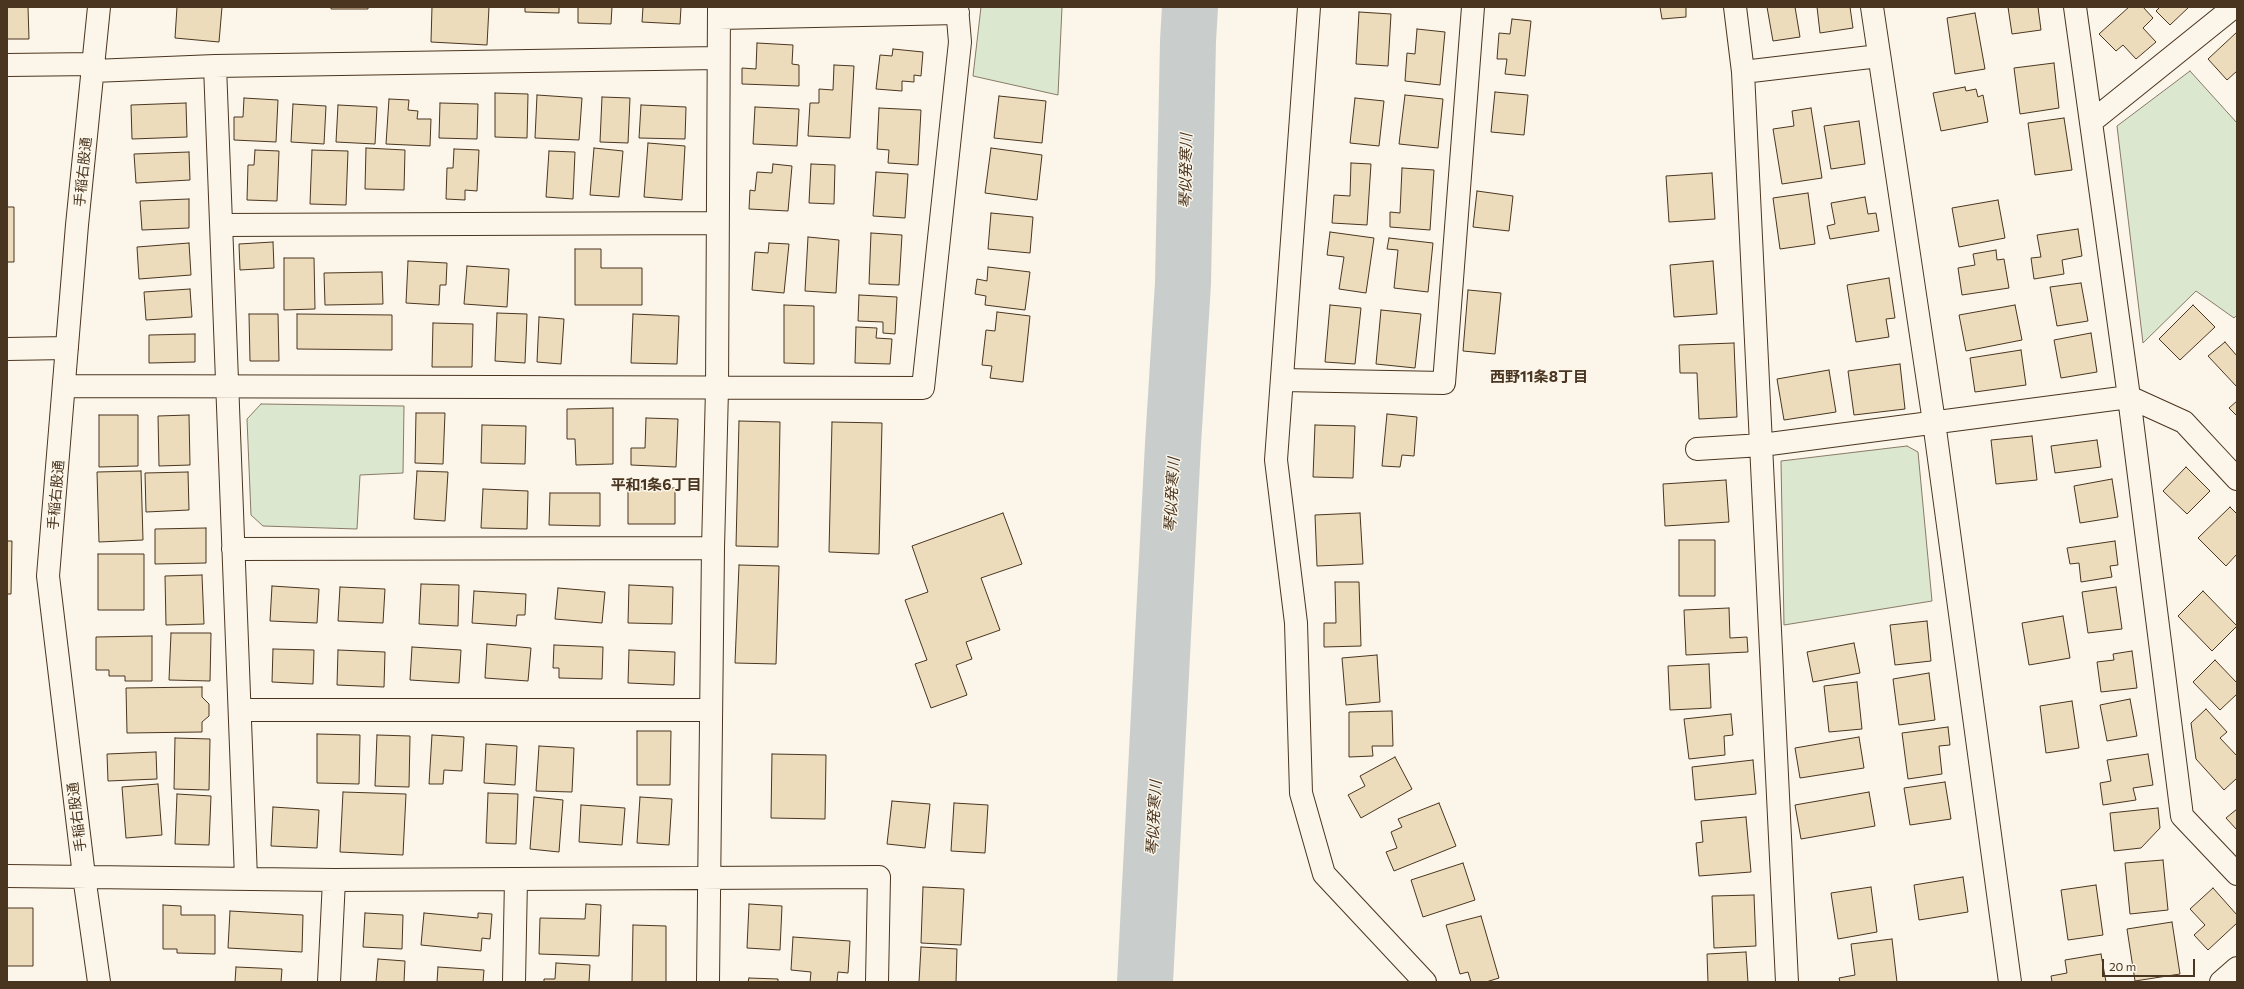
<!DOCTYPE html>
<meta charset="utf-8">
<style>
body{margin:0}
#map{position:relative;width:2244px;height:989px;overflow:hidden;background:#fbf6e9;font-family:Commissioner,sans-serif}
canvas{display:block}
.frame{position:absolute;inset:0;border:8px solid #4a3520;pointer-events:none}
.scale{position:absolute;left:2102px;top:959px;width:93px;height:18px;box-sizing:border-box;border:2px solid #4a3520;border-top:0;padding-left:5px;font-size:12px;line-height:14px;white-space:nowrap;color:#4a3520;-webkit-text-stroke:3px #fbf6e9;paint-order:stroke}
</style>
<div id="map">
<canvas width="2244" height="989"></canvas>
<div class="frame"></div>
<div class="scale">20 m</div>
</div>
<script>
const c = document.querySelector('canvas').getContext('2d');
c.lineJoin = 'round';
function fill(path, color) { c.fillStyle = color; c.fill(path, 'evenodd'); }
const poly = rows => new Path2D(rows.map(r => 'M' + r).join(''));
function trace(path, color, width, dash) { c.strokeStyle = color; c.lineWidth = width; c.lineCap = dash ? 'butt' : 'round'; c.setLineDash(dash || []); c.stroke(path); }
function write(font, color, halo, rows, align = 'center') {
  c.font = font + ' Commissioner,"Noto Sans JP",sans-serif'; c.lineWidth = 3; c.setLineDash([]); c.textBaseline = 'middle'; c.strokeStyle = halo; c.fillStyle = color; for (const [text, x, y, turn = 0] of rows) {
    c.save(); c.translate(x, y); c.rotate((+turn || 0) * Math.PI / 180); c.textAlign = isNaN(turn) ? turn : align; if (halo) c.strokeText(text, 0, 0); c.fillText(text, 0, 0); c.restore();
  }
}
const green = poly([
 [981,7,1062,7,1058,95,973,76,981,7],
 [2190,71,2237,123,2237,315,2234,318,2196,291,2143,343,2117,126,2190,71],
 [261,404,404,406,403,473,360,475,357,529,263,526,251,515,247,419,261,404],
 [1907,446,1918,452,1932,601,1784,625,1781,461,1907,446]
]);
const river = poly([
 [1145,982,1173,444,1183,283,1188,41,1190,7]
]);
const building = poly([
 [7,7,28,7,29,39,7,39,7,7],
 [177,7,222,7,219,42,175,38,177,7],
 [331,7,368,7,368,9,331,9,331,7],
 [432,7,489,7,487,45,431,42,432,7],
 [525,7,559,7,559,13,525,12,525,7],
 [578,7,612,7,611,24,578,23,578,7],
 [643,7,681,7,680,24,642,22,643,7],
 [1660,7,1686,7,1686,17,1662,19,1660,7],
 [1767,7,1795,7,1800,37,1773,41,1767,7],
 [1817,7,1850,7,1853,28,1820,33,1817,7],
 [2008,7,2038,7,2041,30,2012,34,2008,7],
 [2129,7,2143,7,2153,18,2143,28,2156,42,2136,59,2123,45,2116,51,2099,34,2129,7],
 [2160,7,2189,7,2170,25,2156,11,2160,7],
 [1359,12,1391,14,1388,66,1356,64,1359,12],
 [1975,13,1985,69,1955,74,1947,18,1975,13],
 [1512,19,1531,21,1525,76,1505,74,1507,59,1497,59,1499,33,1510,34,1512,19],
 [1417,29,1445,32,1440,85,1405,81,1407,53,1415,54,1417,29],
 [2237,32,2237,71,2227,80,2208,59,2237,32],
 [757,43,793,45,792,64,799,65,799,86,742,84,742,68,756,69,757,43],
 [893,49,923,52,921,76,914,75,914,82,902,81,902,91,876,89,880,55,892,56,893,49],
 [2054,63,2059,108,2020,114,2014,68,2054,63],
 [834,65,854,66,850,138,808,136,810,103,819,103,819,89,833,90,834,65],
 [1965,87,1966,91,1976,89,1978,97,1983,95,1988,122,1941,131,1933,93,1965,87],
 [1495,92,1528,95,1524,135,1491,132,1495,92],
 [495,93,528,94,527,138,495,137,495,93],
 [537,95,582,98,579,140,535,138,537,95],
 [1405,95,1443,99,1438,148,1399,144,1405,95],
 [999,96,1046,101,1042,143,994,138,999,96],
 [602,97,630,98,628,143,600,142,602,97],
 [244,98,278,100,276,142,234,140,234,117,243,117,244,98],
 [1355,98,1384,101,1379,146,1350,143,1355,98],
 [389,99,409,100,408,110,418,111,417,119,431,119,430,146,386,144,389,99],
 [186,103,187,137,132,139,131,105,186,103],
 [440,103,478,104,477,139,439,138,440,103],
 [293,104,326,106,324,144,291,142,293,104],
 [338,105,377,107,375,144,336,142,338,105],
 [641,105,686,107,685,139,639,138,641,105],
 [755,107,799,109,797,146,753,144,755,107],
 [879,108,921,110,918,165,888,163,889,150,877,149,879,108],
 [1811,108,1822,178,1782,184,1773,129,1794,126,1792,111,1811,108],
 [2064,118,2072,170,2035,175,2028,123,2064,118],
 [1859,121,1865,164,1831,169,1824,126,1859,121],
 [648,143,685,146,682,200,644,197,648,143],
 [366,148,405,150,404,190,365,189,366,148],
 [594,148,623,151,619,197,590,195,594,148],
 [991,148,1042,155,1037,200,985,193,991,148],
 [454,149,479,150,477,191,465,190,465,200,446,199,447,168,453,168,454,149],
 [255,150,279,151,277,201,247,200,248,165,254,165,255,150],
 [312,150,348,151,346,205,310,204,312,150],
 [549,151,575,152,573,199,546,197,549,151],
 [189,152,190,180,136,183,134,154,189,152],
 [1351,163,1371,164,1367,225,1332,223,1334,195,1350,196,1351,163],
 [773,164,792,166,788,211,749,209,750,190,755,191,757,172,772,173,773,164],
 [811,164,835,165,834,204,809,203,811,164],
 [1402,168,1434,170,1430,230,1390,227,1390,212,1400,213,1402,168],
 [876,172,908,174,905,218,873,216,876,172],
 [1712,173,1715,219,1669,222,1666,176,1712,173],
 [1477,191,1513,196,1509,231,1473,227,1477,191],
 [1808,193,1815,244,1780,249,1773,198,1808,193],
 [1865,197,1868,214,1876,213,1879,231,1830,239,1827,226,1835,224,1831,203,1865,197],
 [189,199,189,228,142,230,140,201,189,199],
 [1998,200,2005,238,1959,247,1952,208,1998,200],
 [7,207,14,207,14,262,7,262,7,207],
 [991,213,1033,217,1030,253,988,249,991,213],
 [2078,229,2082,256,2062,260,2064,274,2034,279,2031,258,2041,257,2037,235,2078,229],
 [1330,232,1374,238,1366,293,1339,289,1344,257,1327,255,1330,232],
 [871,233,902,235,899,285,869,284,871,233],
 [808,237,839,240,836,293,805,291,808,237],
 [1389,238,1433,243,1428,292,1394,288,1398,250,1387,249,1389,238],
 [273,242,274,268,240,270,239,244,273,242],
 [189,243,191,275,139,279,137,247,189,243],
 [769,243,789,244,784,293,752,290,755,252,768,253,769,243],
 [575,249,601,249,601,268,642,268,642,305,575,305,575,249],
 [1996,250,1997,260,2004,259,2009,288,1962,295,1958,268,1975,265,1973,254,1996,250],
 [284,258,314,258,315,309,284,310,284,258],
 [408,261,447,263,446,285,440,285,439,305,406,303,408,261],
 [1713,261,1717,314,1674,317,1670,265,1713,261],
 [467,266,509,269,507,307,464,304,467,266],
 [988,267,1030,272,1025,310,985,305,986,296,975,294,977,279,987,281,988,267],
 [382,272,383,304,325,305,324,273,382,272],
 [1889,278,1895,318,1886,319,1889,337,1856,342,1847,285,1889,278],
 [2081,283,2088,321,2057,326,2050,287,2081,283],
 [190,289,192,317,146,320,144,292,190,289],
 [1468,290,1501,293,1495,354,1463,351,1468,290],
 [859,295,897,297,895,334,883,333,883,322,858,321,859,295],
 [784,305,814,306,814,364,784,363,784,305],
 [1330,305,1361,308,1355,364,1325,362,1330,305],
 [2015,305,2022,340,1966,351,1959,315,2015,305],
 [2193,305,2215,327,2180,360,2159,339,2193,305],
 [1381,310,1421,314,1415,368,1376,364,1381,310],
 [997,312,1030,316,1023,382,990,378,992,366,982,365,986,330,995,331,997,312],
 [497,313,527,314,525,363,495,361,497,313],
 [249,314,278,314,279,361,250,361,249,314],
 [297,314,392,315,392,350,297,349,297,314],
 [633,314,679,316,677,364,631,363,633,314],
 [539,317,564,319,561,364,537,362,539,317],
 [433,323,473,324,472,367,432,367,433,323],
 [856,327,877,328,876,338,892,339,890,364,855,363,856,327],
 [2091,333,2097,372,2061,378,2054,340,2091,333],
 [195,334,195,362,149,363,149,335,195,334],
 [2225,342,2237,356,2237,387,2208,356,2225,342],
 [1734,343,1737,417,1699,419,1697,373,1680,373,1679,345,1734,343],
 [2021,350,2026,385,1975,392,1970,358,2021,350],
 [1900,364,1905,409,1854,415,1848,371,1900,364],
 [1829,370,1836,412,1784,420,1777,379,1829,370],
 [2237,401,2237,416,2229,408,2237,401],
 [613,408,613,464,576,465,575,439,567,439,567,409,613,408],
 [416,413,445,413,443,464,415,463,416,413],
 [1387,414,1417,417,1414,456,1402,455,1400,467,1382,466,1387,414],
 [99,415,138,415,138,466,99,467,99,415],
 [189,415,190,465,159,466,158,416,189,415],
 [646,418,678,419,676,467,631,465,631,448,645,448,646,418],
 [739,421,780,422,778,547,736,546,739,421],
 [832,422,882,423,879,554,829,552,832,422],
 [482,425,526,426,525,464,481,463,482,425],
 [1315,425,1355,426,1353,478,1313,477,1315,425],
 [2032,436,2037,480,1996,484,1991,440,2032,436],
 [2097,440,2101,467,2055,473,2051,446,2097,440],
 [2186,467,2210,491,2187,514,2163,491,2186,467],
 [141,471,143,540,99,542,97,472,141,471],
 [417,471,448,472,445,521,414,519,417,471],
 [188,472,189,510,146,512,145,473,188,472],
 [2112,479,2118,517,2080,523,2074,486,2112,479],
 [1726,480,1729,522,1665,526,1663,484,1726,480],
 [628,487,675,488,675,524,628,524,628,487],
 [483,489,528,491,527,529,481,528,483,489],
 [550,493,600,493,600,526,549,525,550,493],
 [2230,507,2237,514,2237,554,2226,566,2198,538,2230,507],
 [1003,513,1022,564,981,578,1000,630,966,642,972,659,956,665,967,695,931,708,915,664,927,660,905,600,928,592,912,546,1003,513],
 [1360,513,1363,564,1317,566,1315,515,1360,513],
 [206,528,206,563,155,564,155,529,206,528],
 [1679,540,1715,540,1715,596,1679,596,1679,540],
 [7,541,12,541,11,594,7,594,7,541],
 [2115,541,2118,565,2110,566,2112,577,2081,582,2079,563,2070,564,2067,548,2115,541],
 [98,554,144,554,144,610,98,610,98,554],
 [739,565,779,566,776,664,735,663,739,565],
 [202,575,204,624,166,625,165,576,202,575],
 [1335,582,1359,582,1361,646,1324,647,1324,623,1336,623,1335,582],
 [421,584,459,585,458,626,419,624,421,584],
 [629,585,673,587,672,624,628,623,629,585],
 [272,586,319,589,317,623,270,621,272,586],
 [340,587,385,589,383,623,338,621,340,587],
 [2116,587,2122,629,2088,633,2082,592,2116,587],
 [558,588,605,592,602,623,555,619,558,588],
 [474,591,526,594,525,615,517,615,516,626,472,623,474,591],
 [2203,591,2237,626,2212,651,2178,616,2203,591],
 [1729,608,1730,638,1747,637,1748,652,1686,655,1684,610,1729,608],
 [2063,616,2070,658,2029,665,2022,623,2063,616],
 [1927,621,1931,661,1895,665,1890,625,1927,621],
 [171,633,211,633,210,681,169,680,171,633],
 [152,636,152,681,125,681,125,676,109,676,109,670,96,670,96,637,152,636],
 [1854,643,1860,673,1813,682,1807,652,1854,643],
 [487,644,531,648,528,681,485,678,487,644],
 [554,645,603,647,602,679,559,678,559,668,553,668,554,645],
 [412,647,461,650,459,683,410,680,412,647],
 [273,649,314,650,313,684,272,682,273,649],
 [338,650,385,652,384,687,337,685,338,650],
 [629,650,675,652,674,685,628,683,629,650],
 [2132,651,2137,688,2101,692,2097,662,2114,660,2113,654,2132,651],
 [1377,655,1380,702,1346,705,1342,658,1377,655],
 [2215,660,2237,683,2237,694,2220,710,2193,682,2215,660],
 [1709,664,1711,708,1670,710,1668,666,1709,664],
 [1929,673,1935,720,1899,725,1893,679,1929,673],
 [1857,682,1862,729,1829,732,1824,686,1857,682],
 [202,687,202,697,209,704,209,716,202,722,202,732,127,733,126,688,202,687],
 [2130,699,2137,736,2107,741,2100,705,2130,699],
 [2072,701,2079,748,2046,753,2040,706,2072,701],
 [2206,709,2227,732,2220,738,2237,756,2237,778,2224,790,2196,759,2191,723,2206,709],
 [1392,711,1393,746,1372,746,1373,756,1349,757,1349,712,1392,711],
 [1731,714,1733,735,1724,736,1725,755,1689,759,1684,719,1731,714],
 [1948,727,1950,745,1939,746,1942,774,1908,779,1902,733,1948,727],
 [637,731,671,731,670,785,637,785,637,731],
 [317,734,360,735,359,784,317,783,317,734],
 [377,735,410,736,409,787,375,786,377,735],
 [432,735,464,737,462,771,444,770,443,784,429,784,432,735],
 [1859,737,1864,768,1800,778,1795,748,1859,737],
 [175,738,210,739,209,790,174,789,175,738],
 [486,744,517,746,515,785,484,783,486,744],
 [539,746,574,748,572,792,536,791,539,746],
 [156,752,157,779,108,781,107,754,156,752],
 [772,754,826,755,825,819,771,818,772,754],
 [2148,754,2153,785,2133,788,2136,800,2103,805,2100,783,2111,781,2107,760,2148,754],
 [1395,757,1412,789,1361,818,1348,795,1365,786,1360,776,1395,757],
 [1753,760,1756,794,1695,800,1692,767,1753,760],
 [1945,782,1951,819,1910,825,1904,788,1945,782],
 [158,784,162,835,126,838,122,787,158,784],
 [343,792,406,794,403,855,340,852,343,792],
 [1869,792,1875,826,1801,839,1795,805,1869,792],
 [488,793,518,794,516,844,486,843,488,793],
 [177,794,211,796,209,845,175,844,177,794],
 [534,797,563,800,559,852,530,849,534,797],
 [640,797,672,799,669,845,637,843,640,797],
 [892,801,930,804,925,848,887,844,892,801],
 [954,803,988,805,985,853,951,851,954,803],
 [1439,803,1456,846,1394,871,1386,852,1397,848,1391,832,1402,827,1398,819,1439,803],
 [581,805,625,808,622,845,579,842,581,805],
 [273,807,319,810,317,848,271,846,273,807],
 [2158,808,2160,828,2141,848,2114,851,2110,813,2158,808],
 [2237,809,2237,830,2226,818,2237,809],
 [1746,817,1751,872,1699,876,1696,843,1703,842,1701,821,1746,817],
 [2163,860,2168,910,2130,914,2125,863,2163,860],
 [1463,863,1475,900,1423,917,1411,880,1463,863],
 [1963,877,1968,912,1919,920,1914,885,1963,877],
 [2096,885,2103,935,2068,940,2061,890,2096,885],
 [923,887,964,889,961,945,921,943,923,887],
 [1871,887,1877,932,1838,939,1831,893,1871,887],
 [2213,888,2237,915,2237,923,2208,950,2194,935,2205,925,2190,909,2213,888],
 [1754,895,1756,946,1714,948,1712,896,1754,895],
 [586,904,601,905,599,956,539,954,540,918,585,919,586,904],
 [749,904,782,906,780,950,747,948,749,904],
 [163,905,181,906,181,915,215,915,215,954,177,953,177,949,163,949,163,905],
 [7,908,33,908,33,966,7,966,7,908],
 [230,911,303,915,302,952,228,948,230,911],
 [365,913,403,915,402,949,363,947,365,913],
 [424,913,478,918,478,913,492,914,490,939,482,938,481,951,421,945,424,913],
 [1481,916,1499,978,1486,982,1471,982,1468,972,1460,974,1446,925,1481,916],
 [2172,922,2180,974,2135,981,2127,929,2172,922],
 [633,925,666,926,666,982,632,982,633,925],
 [793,937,850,941,848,973,838,972,837,982,810,982,811,972,791,970,793,937],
 [1892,939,1897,982,1840,982,1839,978,1855,975,1851,944,1892,939],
 [921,947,957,949,956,982,919,982,921,947],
 [1746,952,1748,982,1708,982,1707,954,1746,952],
 [2101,954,2106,982,2052,982,2051,976,2067,973,2065,960,2101,954],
 [378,959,405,961,404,982,376,982,378,959],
 [556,963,590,965,589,982,544,982,544,979,555,979,556,963],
 [236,967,282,969,281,982,235,982,236,967],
 [438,967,484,970,483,982,437,982,438,967],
 [749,978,778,979,778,982,748,982,749,978]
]);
const minor = poly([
 [99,7,77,225,48,576,84,876,99,982],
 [1309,7,1276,460,1296,623,1301,793,1324,874,1425,982],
 [1735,7,1743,72,1787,982],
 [1872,7,1934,422,2010,982],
 [2075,7,2129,397,2182,816,2237,874],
 [719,18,958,13],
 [7,65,93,64],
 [215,66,246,878],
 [93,71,215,66,717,58],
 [1743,72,1879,56],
 [2091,122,2234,7],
 [222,225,717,223],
 [7,349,67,348],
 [1282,380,1444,383,1473,7],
 [65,386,923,388,960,42,957,7],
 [1697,449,1762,445,2129,397,2184,422,2237,479],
 [233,549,713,548],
 [241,710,711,710],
 [7,876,334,880,879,877,877,982],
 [329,982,334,880],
 [514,982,516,879],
 [708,982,713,548,717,389,719,7],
 [2221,982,2237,968]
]);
const streetNames = [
 ["手稲右股通",83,172,-84],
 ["手稲右股通",56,495,-85],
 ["手稲右股通",77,817,-97]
];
const waterNames = [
 ["琴似発寒川",1186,171,-89],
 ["琴似発寒川",1172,495,-87],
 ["琴似発寒川",1154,818,-87]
];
const neighbourhoodNames = [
 ["西野11条8丁目",1539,377],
 ["平和1条6丁目",656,485]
];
fill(green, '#dce7d0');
trace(green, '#887966', 1);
trace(river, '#c9cecd', 56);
fill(building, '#ecdcbc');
trace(building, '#4a3520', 1);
trace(minor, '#4a3520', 24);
trace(minor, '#fbf6e9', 22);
write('14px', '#4a3520', '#fbf6e9', streetNames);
write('italic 15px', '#4a3520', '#fbf6e9', waterNames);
write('bold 15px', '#4a3520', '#fbf6e9', neighbourhoodNames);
</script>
